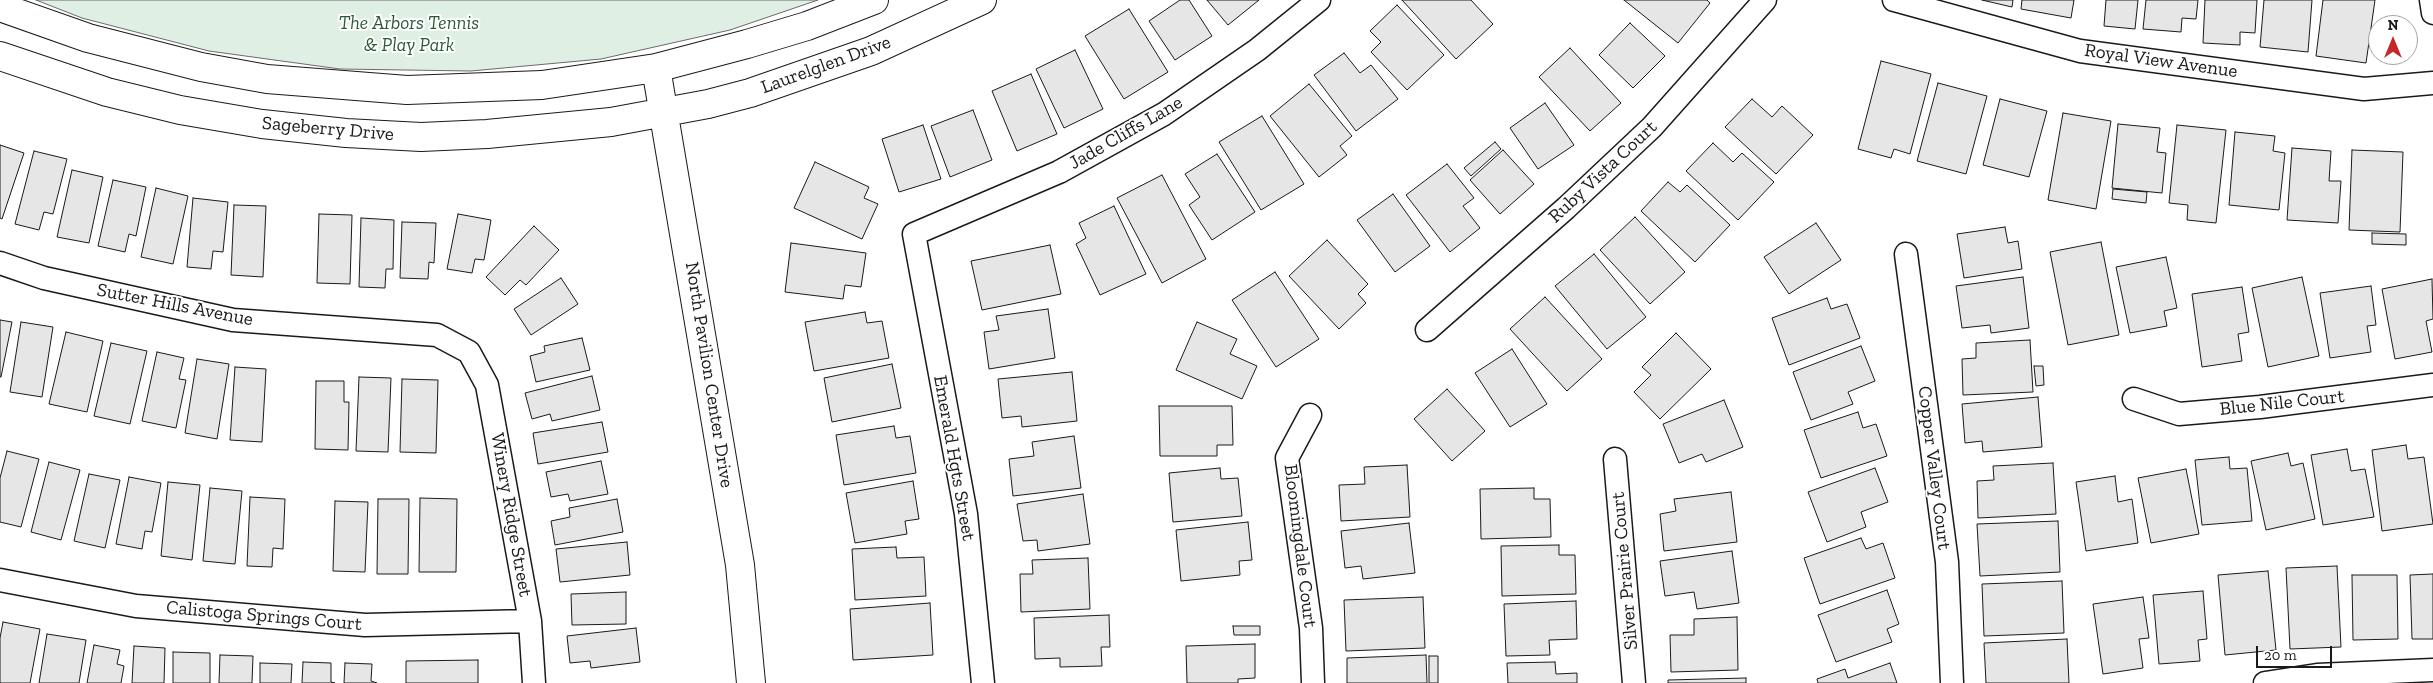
<!DOCTYPE html>
<style>
body{margin:0}
#map{position:relative;width:2433px;height:683px;overflow:hidden;background:#fff;font-family:"Zilla Slab",serif}
canvas{display:block}
.north{position:absolute;left:2368px;top:15px;width:50px;height:50px;box-sizing:border-box;background:#fff;border:1px solid #a3a3a3;border-radius:50%;rotate:0deg;font-size:14px;font-weight:700;line-height:20px;text-align:center;color:#1a1a1a}
.north::after{content:'';display:block;margin:auto;width:18px;height:22px;background:#c62828;clip-path:polygon(50% 0,100% 100%,50% 72%,0 100%)}
.scale{position:absolute;left:2256px;top:646px;width:76px;height:22px;box-sizing:border-box;border:2px solid #1a1a1a;border-top:0;padding-left:6px;font-size:15px;line-height:18px;white-space:nowrap;color:#1a1a1a;-webkit-text-stroke:4px #fff;paint-order:stroke}
</style>
<div id="map">
<canvas width="2433" height="683"></canvas>
<div class="north">N</div>
<div class="scale">20 m</div>
</div>
<script>
const c = document.querySelector('canvas').getContext('2d');
c.lineJoin = 'round';
function fill(path, color) { c.fillStyle = color; c.fill(path, 'evenodd'); }
const poly = rows => new Path2D(rows.map(r => 'M' + r).join(''));
function trace(path, color, width, dash) { c.strokeStyle = color; c.lineWidth = width; c.lineCap = dash ? 'butt' : 'round'; c.setLineDash(dash || []); c.stroke(path); }
function write(font, color, halo, rows, align = 'center') {
  c.font = font + ' "Zilla Slab",serif'; c.lineWidth = 4; c.setLineDash([]); c.textBaseline = 'middle'; c.strokeStyle = halo; c.fillStyle = color; for (const [text, x, y, turn = 0] of rows) {
    c.save(); c.translate(x, y); c.rotate((+turn || 0) * Math.PI / 180); c.textAlign = isNaN(turn) ? turn : align; if (halo) c.strokeText(text, 0, 0); c.fillText(text, 0, 0); c.restore();
  }
}
const green = poly([
 [36,0,818,0,730,30,601,59,471,71,340,69,209,51,82,18,36,0]
]);
const building = poly([
 [1180,0,1189,0,1212,36,1175,60,1149,21,1180,0],
 [1207,0,1259,0,1228,25,1207,0],
 [1402,0,1471,0,1493,24,1456,59,1402,0],
 [1624,0,1707,0,1710,3,1678,43,1624,0],
 [1982,0,2013,0,2012,7,1982,0],
 [2022,0,2074,0,2071,18,2021,9,2022,0],
 [2106,0,2138,0,2135,29,2104,26,2106,0],
 [2146,0,2198,0,2196,19,2182,18,2181,32,2143,29,2146,0],
 [2205,0,2257,0,2255,33,2240,32,2240,45,2203,43,2205,0],
 [2264,0,2312,0,2308,52,2260,47,2264,0],
 [2323,0,2375,0,2366,63,2316,56,2323,0],
 [1397,5,1444,55,1407,90,1371,52,1381,42,1370,31,1397,5],
 [1129,9,1168,72,1124,99,1085,36,1129,9],
 [1630,23,1665,56,1633,88,1599,55,1630,23],
 [1570,48,1621,103,1590,131,1539,77,1570,48],
 [1075,50,1103,109,1064,128,1036,69,1075,50],
 [1344,53,1360,73,1371,65,1398,99,1356,131,1314,75,1344,53],
 [1881,61,1931,74,1910,154,1894,149,1891,158,1858,149,1881,61],
 [1031,74,1057,134,1017,151,992,91,1031,74],
 [1938,83,1987,96,1966,174,1917,161,1938,83],
 [1309,84,1352,136,1340,146,1347,155,1319,177,1270,116,1309,84],
 [1752,99,1772,117,1782,106,1813,135,1776,174,1725,127,1752,99],
 [2000,99,2047,111,2029,177,1983,165,2000,99],
 [1545,103,1574,145,1538,169,1510,128,1545,103],
 [973,110,992,160,950,177,931,126,973,110],
 [2063,113,2111,121,2096,209,2048,200,2063,113],
 [1262,116,1304,184,1261,210,1219,142,1262,116],
 [2118,124,2160,128,2157,152,2166,153,2162,193,2112,188,2118,124],
 [923,125,941,179,899,192,882,139,923,125],
 [2177,125,2226,130,2216,223,2187,220,2188,205,2169,203,2177,125],
 [2235,132,2275,136,2273,151,2285,153,2279,210,2229,205,2235,132],
 [1495,142,1501,149,1471,176,1464,168,1495,142],
 [1713,143,1733,162,1742,153,1774,182,1738,220,1686,171,1713,143],
 [0,145,24,153,2,219,0,218,0,145],
 [2292,148,2331,151,2329,181,2341,181,2338,223,2287,220,2292,148],
 [1503,150,1534,184,1500,214,1470,180,1503,150],
 [2352,150,2403,152,2400,232,2349,230,2352,150],
 [34,151,67,159,53,214,44,212,39,230,15,224,34,151],
 [1217,154,1255,212,1212,240,1189,205,1200,197,1185,174,1217,154],
 [815,162,869,187,864,198,878,204,862,239,794,208,815,162],
 [1447,164,1474,198,1463,206,1480,228,1450,252,1406,195,1447,164],
 [72,170,103,177,89,243,57,237,72,170],
 [1162,175,1206,259,1162,283,1117,198,1162,175],
 [113,180,146,187,136,236,129,234,125,252,98,246,113,180],
 [1668,182,1680,192,1687,185,1730,225,1695,262,1641,211,1668,182],
 [156,188,188,196,173,264,141,257,156,188],
 [2113,189,2147,192,2146,203,2112,199,2113,189],
 [1393,194,1430,246,1395,272,1357,220,1393,194],
 [193,198,228,202,223,252,213,251,211,269,187,267,193,198],
 [234,205,266,206,263,277,231,275,234,205],
 [1114,206,1146,274,1100,295,1076,244,1086,238,1079,223,1114,206],
 [319,214,352,215,350,284,317,283,319,214],
 [458,214,491,220,484,260,475,259,472,273,447,269,458,214],
 [1635,217,1685,272,1650,304,1600,250,1635,217],
 [361,218,394,220,393,269,386,269,385,288,359,287,361,218],
 [402,222,436,223,434,263,429,262,428,279,400,278,402,222],
 [1816,223,1841,260,1789,294,1764,257,1816,223],
 [534,226,559,250,526,285,520,280,505,295,486,277,534,226],
 [2005,227,2008,243,2018,241,2022,269,1964,278,1957,234,2005,227],
 [2372,233,2406,234,2406,245,2372,244,2372,233],
 [1327,240,1368,284,1358,294,1366,303,1339,329,1289,276,1327,240],
 [2101,242,2119,335,2068,345,2050,252,2101,242],
 [791,243,866,253,861,287,845,285,843,299,785,292,791,243],
 [1050,245,1061,294,982,310,971,261,1050,245],
 [1594,254,1646,317,1607,349,1555,286,1594,254],
 [2166,257,2177,308,2164,311,2167,326,2130,333,2116,267,2166,257],
 [1275,272,1319,339,1276,367,1232,300,1275,272],
 [2023,277,2029,328,1991,333,1990,325,1962,328,1956,286,2023,277],
 [2302,277,2319,356,2268,367,2252,288,2302,277],
 [561,278,578,304,531,335,514,309,561,278],
 [2432,279,2433,319,2426,321,2432,352,2395,359,2382,289,2432,279],
 [2371,286,2376,325,2367,326,2371,352,2330,358,2320,293,2371,286],
 [2242,287,2249,332,2238,334,2242,361,2202,367,2192,294,2242,287],
 [1545,297,1602,359,1567,391,1510,329,1545,297],
 [1827,298,1831,309,1847,304,1860,338,1789,365,1772,318,1827,298],
 [1048,309,1055,358,989,369,984,332,999,330,996,316,1048,309],
 [865,312,867,323,882,321,889,358,814,371,805,322,865,312],
 [0,320,12,322,1,377,0,377,0,320],
 [21,322,53,327,42,397,10,392,21,322],
 [1197,322,1237,339,1230,354,1257,366,1242,399,1176,370,1197,322],
 [66,332,103,341,87,412,49,404,66,332],
 [1676,333,1711,369,1660,419,1634,392,1651,375,1642,367,1676,333],
 [582,338,590,370,536,382,530,356,545,352,544,346,582,338],
 [2030,340,2033,392,1963,395,1962,359,1976,358,1976,343,2030,340],
 [111,343,147,351,130,424,94,416,111,343],
 [1861,346,1875,381,1848,392,1853,404,1811,420,1793,372,1861,346],
 [1512,349,1547,404,1510,427,1475,373,1512,349],
 [157,352,184,358,179,379,186,380,176,428,142,421,157,352],
 [197,359,229,364,217,439,185,433,197,359],
 [892,364,901,408,832,422,824,378,892,364],
 [2034,366,2043,366,2044,385,2036,386,2034,366],
 [235,367,266,369,262,442,230,440,235,367],
 [1072,372,1077,421,1022,427,1021,416,1002,418,998,379,1072,372],
 [592,376,600,410,552,421,550,414,532,419,525,393,592,376],
 [359,377,391,378,388,452,356,451,359,377],
 [402,379,438,380,436,453,400,452,402,379],
 [316,381,344,381,344,402,349,402,348,450,315,449,316,381],
 [1447,389,1485,431,1452,461,1414,419,1447,389],
 [2038,397,2042,447,1983,452,1982,441,1965,443,1962,404,2038,397],
 [1724,400,1743,447,1706,462,1702,454,1679,463,1663,424,1724,400],
 [1159,406,1232,406,1233,445,1217,445,1217,456,1160,456,1159,406],
 [1858,412,1863,428,1876,424,1887,456,1821,478,1804,430,1858,412],
 [602,422,608,452,538,464,533,433,602,422],
 [894,426,896,438,910,436,916,473,844,485,836,435,894,426],
 [1074,436,1081,488,1013,496,1009,459,1034,456,1032,442,1074,436],
 [2406,445,2408,459,2424,457,2433,524,2382,531,2372,450,2406,445],
 [2347,449,2351,471,2365,469,2374,517,2323,525,2311,455,2347,449],
 [7,451,39,459,21,527,0,522,0,478,7,451],
 [2288,453,2291,466,2303,463,2315,519,2266,530,2251,461,2288,453],
 [2229,457,2230,469,2247,468,2252,521,2202,525,2195,460,2229,457],
 [601,461,608,494,570,501,568,494,551,497,546,472,601,461],
 [49,462,80,470,61,540,31,532,49,462],
 [2053,463,2056,514,1978,518,1977,481,1994,480,1993,466,2053,463],
 [1407,465,1410,517,1341,521,1339,485,1365,484,1364,467,1407,465],
 [1220,468,1221,479,1238,478,1242,516,1173,522,1169,473,1220,468],
 [1875,468,1888,502,1861,512,1866,527,1827,542,1808,492,1875,468],
 [2186,469,2199,534,2151,543,2138,478,2186,469],
 [89,474,120,480,105,548,74,541,89,474],
 [2115,476,2118,502,2132,499,2138,543,2086,551,2076,482,2115,476],
 [129,477,161,483,152,532,145,531,142,549,116,544,129,477],
 [913,481,919,519,905,521,907,534,855,543,846,493,913,481],
 [168,482,200,485,192,560,161,556,168,482],
 [210,488,242,491,235,564,203,561,210,488],
 [1534,488,1534,499,1550,499,1551,537,1481,539,1480,489,1534,488],
 [1731,492,1737,542,1664,551,1660,514,1676,511,1674,499,1731,492],
 [1083,494,1090,544,1038,551,1037,540,1023,541,1017,504,1083,494],
 [250,497,285,499,283,549,273,548,272,567,247,566,250,497],
 [420,498,457,499,456,572,419,572,420,498],
 [378,499,409,499,408,574,377,574,378,499],
 [617,499,623,532,555,545,551,521,570,517,569,508,617,499],
 [335,501,368,502,365,572,333,571,335,501],
 [2058,521,2060,572,1980,576,1977,524,2058,521],
 [1248,522,1252,560,1239,561,1240,575,1181,581,1176,530,1248,522],
 [1409,523,1415,573,1363,579,1361,566,1345,568,1341,531,1409,523],
 [1861,538,1866,549,1883,543,1895,578,1820,604,1804,558,1861,538],
 [627,542,630,575,560,582,556,549,627,542],
 [1559,545,1559,555,1575,555,1576,594,1502,596,1501,546,1559,545],
 [896,547,897,558,924,557,926,596,855,600,852,549,896,547],
 [1732,551,1739,603,1697,609,1694,592,1665,596,1660,561,1732,551],
 [1088,558,1090,609,1021,612,1020,574,1033,574,1032,560,1088,558],
 [2337,566,2341,647,2290,649,2286,568,2337,566],
 [2268,571,2276,650,2225,655,2218,575,2268,571],
 [2433,574,2433,639,2412,639,2410,575,2433,574],
 [2352,575,2397,575,2398,639,2353,640,2352,575],
 [2062,581,2064,633,1984,636,1982,584,2062,581],
 [1887,590,1899,624,1887,629,1892,642,1836,662,1818,615,1887,590],
 [2203,591,2207,639,2198,640,2200,661,2159,664,2153,595,2203,591],
 [626,592,626,624,572,625,571,594,626,592],
 [1423,597,1425,648,1346,651,1344,600,1423,597],
 [2143,597,2149,638,2139,639,2143,668,2103,674,2093,604,2143,597],
 [1576,601,1577,639,1549,640,1550,655,1506,656,1504,604,1576,601],
 [930,603,933,655,853,660,850,609,930,603],
 [1109,615,1110,647,1101,647,1102,666,1060,667,1060,658,1035,659,1034,618,1109,615],
 [1737,617,1738,670,1671,672,1670,635,1694,635,1694,619,1737,617],
 [3,622,40,629,30,683,0,683,0,638,3,622],
 [1233,626,1260,626,1260,635,1234,635,1233,626],
 [636,628,640,662,591,668,590,661,570,663,567,636,636,628],
 [47,634,86,640,79,683,39,683,47,634],
 [2067,639,2069,683,1986,683,1984,643,2067,639],
 [1255,644,1255,678,1238,679,1238,683,1187,683,1186,646,1255,644],
 [94,645,120,650,117,664,124,666,121,683,87,683,94,645],
 [134,646,165,648,164,683,132,683,134,646],
 [173,652,210,653,210,683,173,683,173,652],
 [220,655,253,656,252,683,219,683,220,655],
 [1426,655,1427,683,1347,683,1347,658,1426,655],
 [1429,656,1438,656,1438,683,1429,683,1429,656],
 [478,660,478,683,406,683,406,661,478,660],
 [303,662,331,663,331,682,335,683,302,683,303,662],
 [1555,662,1556,674,1577,673,1577,683,1508,683,1507,663,1555,662],
 [260,663,292,664,291,683,260,683,260,663],
 [345,663,372,664,371,681,377,683,344,683,345,663],
 [1890,663,1897,683,1818,683,1817,679,1845,669,1848,678,1890,663],
 [1746,678,1746,683,1668,683,1668,680,1746,678]
]);
const street = poly([
 [1894,0,2080,51,2364,89,2433,83],
 [2431,0,2433,13],
 [1906,254,1947,562,1952,683],
 [0,263,44,278,233,320,437,335,469,352,487,385,530,621,534,683],
 [1427,330,1566,208,1652,127,1765,0],
 [2134,399,2179,414,2260,407,2433,385],
 [1310,415,1287,458,1311,628,1313,683],
 [1615,459,1634,683],
 [0,580,136,606,365,625,530,621],
 [983,683,966,514,914,234,1059,172,1164,114,1257,50,1319,0],
 [2265,683,2317,675,2433,670]
]);
const secondary = poly([
 [0,7,88,38,201,67,267,79,407,90,542,85,656,68,747,44,807,26,874,0],
 [0,56,107,92,180,110,262,124,346,133,421,137,487,134,611,122,708,104,750,93,871,51,982,0],
 [656,68,740,565,751,683]
]);
const parkNames = [
 ["The Arbors Tennis",409,24],
 ["& Play Park",409,46]
];
const streetNames = [
 ["Royal View Avenue",2161,61,8],
 ["Laurelglen Drive",826,65,-20],
 ["Sageberry Drive",328,129,5],
 ["Jade Cliffs Lane",1126,133,-30],
 ["Ruby Vista Court",1603,172,-43],
 ["Sutter Hills Avenue",175,305,11],
 ["North Pavilion Center Drive",709,375,81],
 ["Blue Nile Court",2282,403,-6],
 ["Emerald Hgts Street",954,458,80],
 ["Copper Valley Court",1934,468,83],
 ["Winery Ridge Street",511,515,80],
 ["Bloomingdale Court",1300,546,83],
 ["Silver Prairie Court",1625,571,-95],
 ["Calistoga Springs Court",264,616,5]
];
fill(green, '#e0efe3');
trace(green, '#6a6a6a', 1);
fill(building, '#e6e6e6');
trace(building, '#1a1a1a', 1);
trace(street, '#1a1a1a', 25);
trace(secondary, '#1a1a1a', 30);
trace(street, '#fff', 22);
trace(secondary, '#fff', 28);
write('italic 19px', '#2b5a34', '#fff', parkNames);
write('19px', '#1a1a1a', '#fff', streetNames);
</script>
